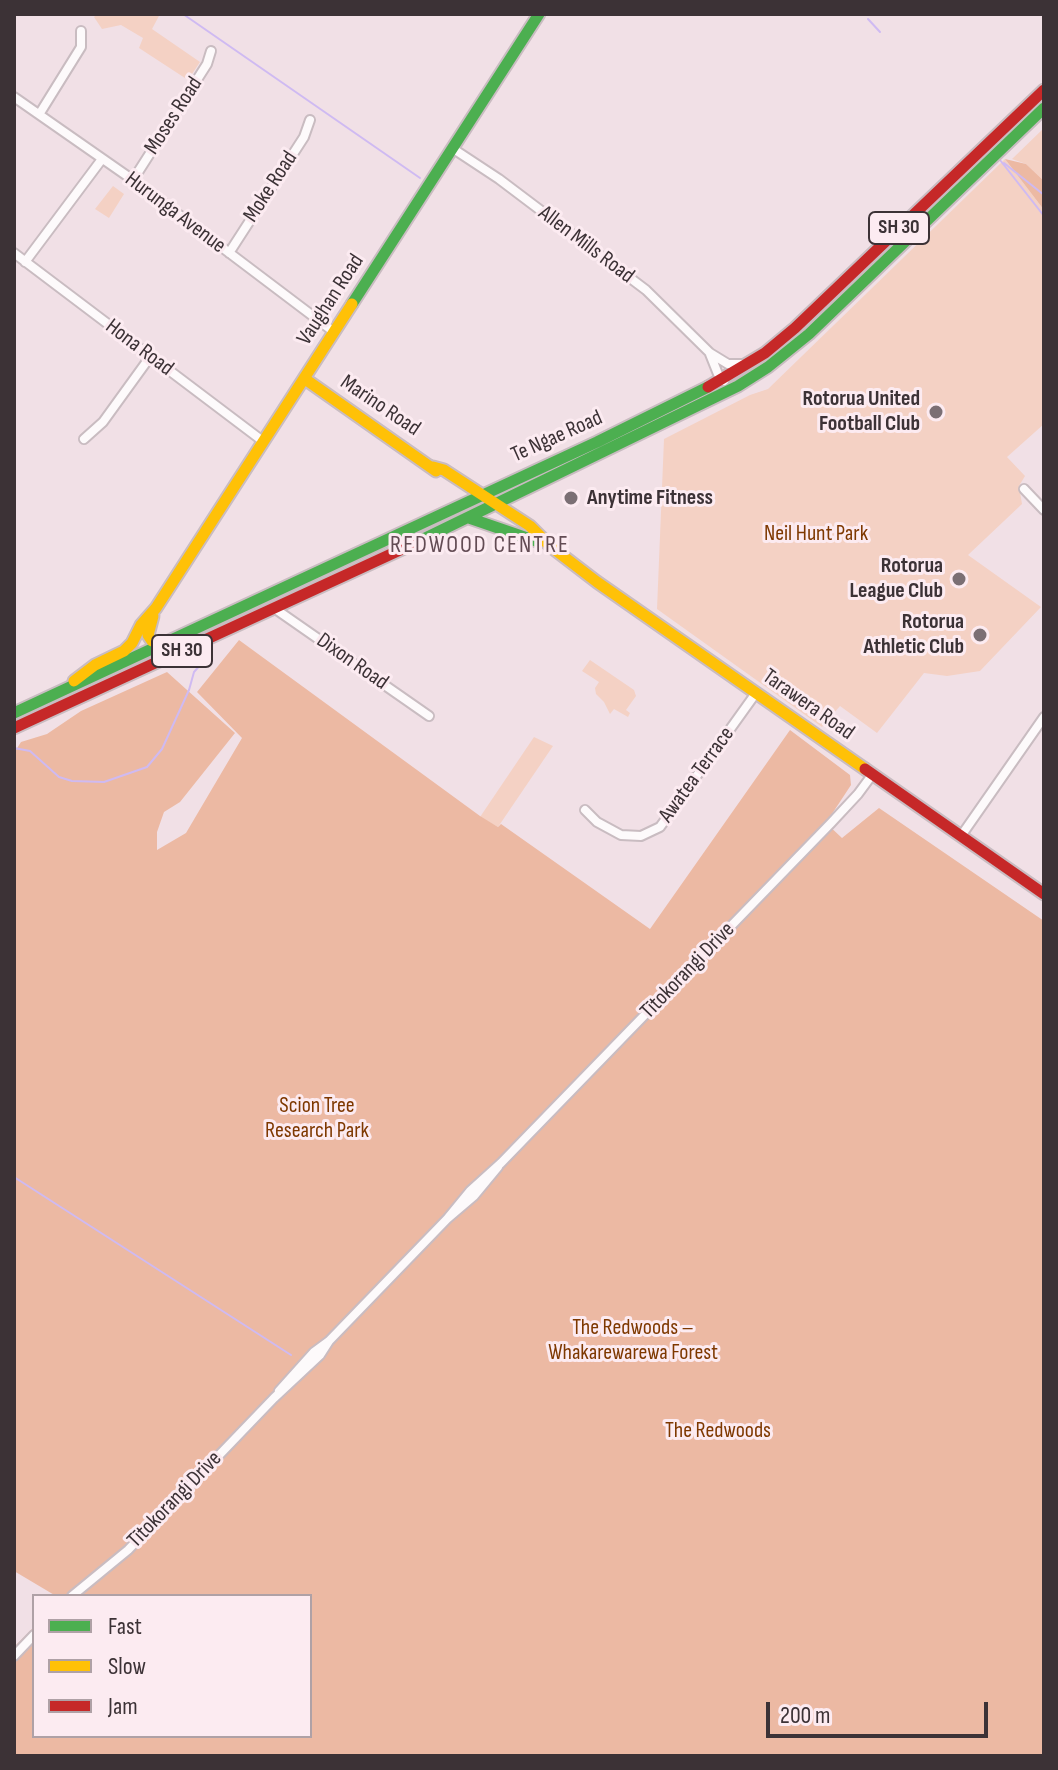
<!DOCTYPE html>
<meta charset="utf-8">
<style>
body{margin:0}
#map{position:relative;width:1058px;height:1770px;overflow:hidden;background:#f1e0e6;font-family:"Sofia Sans Condensed",sans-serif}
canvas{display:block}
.frame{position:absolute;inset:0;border:16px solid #3c3236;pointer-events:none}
.legend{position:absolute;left:32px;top:1594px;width:280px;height:144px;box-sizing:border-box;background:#fcebf1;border:2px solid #afa1a6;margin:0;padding:10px 14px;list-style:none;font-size:24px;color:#3c3236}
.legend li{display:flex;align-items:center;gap:16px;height:40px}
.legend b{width:40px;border:2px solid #afa1a6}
.scale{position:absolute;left:766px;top:1702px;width:222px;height:36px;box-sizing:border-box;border:4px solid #3c3236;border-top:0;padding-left:10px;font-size:24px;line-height:28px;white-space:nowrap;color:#3c3236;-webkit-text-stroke:6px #fcebf1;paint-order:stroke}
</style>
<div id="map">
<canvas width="1058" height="1770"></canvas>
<div class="frame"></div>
<ul class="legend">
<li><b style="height:10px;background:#4caf50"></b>Fast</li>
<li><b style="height:10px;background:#ffc107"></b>Slow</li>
<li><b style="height:10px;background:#c62828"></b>Jam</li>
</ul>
<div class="scale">200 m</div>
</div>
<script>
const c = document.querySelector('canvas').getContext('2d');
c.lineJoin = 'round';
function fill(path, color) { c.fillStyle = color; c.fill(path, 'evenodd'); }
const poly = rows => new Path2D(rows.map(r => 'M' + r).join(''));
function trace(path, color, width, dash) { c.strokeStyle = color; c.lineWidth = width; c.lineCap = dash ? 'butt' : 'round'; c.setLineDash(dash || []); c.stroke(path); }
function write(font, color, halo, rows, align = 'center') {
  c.font = font + ' "Sofia Sans Condensed",sans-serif'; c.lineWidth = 6; c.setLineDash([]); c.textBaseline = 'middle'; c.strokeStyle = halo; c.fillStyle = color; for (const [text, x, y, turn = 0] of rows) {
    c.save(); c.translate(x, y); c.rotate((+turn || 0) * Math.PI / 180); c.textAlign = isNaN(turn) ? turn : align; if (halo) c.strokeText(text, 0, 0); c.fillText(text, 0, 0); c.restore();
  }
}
const green = poly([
 [97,14,160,14,152,29,200,62,188,80,139,48,143,38,121,25,102,29,94,17],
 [1044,128,1044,181,1026,164,1012,159],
 [1005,159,1044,210,1044,424,1007,457,1025,476,1019,486,1022,504,968,555,1041,607,980,671,947,676,924,673,877,733,840,706,822,727,657,609,664,439,750,395,768,389],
 [113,186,124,194,109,218,95,209],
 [590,660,634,690,636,696,626,710,630,713,628,717,614,709,610,714,604,702,596,694,595,688,599,682,582,671],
 [534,737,553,746,498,827,480,817]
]);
const forest = poly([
 [1005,159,1026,164,1044,181,1044,210],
 [239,640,480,816,498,827,501,824,650,929,790,730,850,775,851,785,826,823,842,838,879,808,1044,921,1044,1756,14,1756,14,1647,34,1627,34,1736,310,1736,310,1596,56,1596,14,1571,14,753,21,742,47,734,81,711,167,672,235,733,180,802,164,812,157,832,157,850,186,833,242,738,197,692]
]);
const stream = poly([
 [183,14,420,178],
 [868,19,880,32],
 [1000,160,1044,216],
 [1004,163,1044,195],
 [14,748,30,751,59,777,72,781,104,782,147,767,162,749,189,690,194,672,210,654],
 [14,1177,291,1355]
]);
const street = poly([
 [14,97,133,180,334,332],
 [40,113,81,47,81,31],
 [452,148,499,179,646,290,710,353,728,364,743,364],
 [133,180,207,64,211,51],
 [14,253,264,442],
 [229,253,304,137,310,120],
 [25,262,102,159],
 [710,354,718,374,724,381],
 [84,439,103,422,150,357],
 [1024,489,1044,510],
 [274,608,429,716],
 [585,810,597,822,621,835,641,836,660,827,756,693],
 [961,836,1044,717],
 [447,1219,470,1191,501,1163,831,823,858,794,872,775],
 [279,1391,314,1352,329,1341,447,1219,474,1196,498,1167],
 [72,1596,128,1550,274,1398,320,1355,329,1341],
 [14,1656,34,1635]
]);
const fast = poly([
 [352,304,539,14],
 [469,518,536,541],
 [413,544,738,386,768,367,809,334,1044,108],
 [14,713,597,442,708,387]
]);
const slow = poly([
 [305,379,436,471],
 [433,467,444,470,530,526,550,546,597,582,865,769],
 [153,616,148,635,152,641,162,645],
 [74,681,95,665,124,651,132,643,141,625,156,608,352,304]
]);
const jam = poly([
 [708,387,765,353,795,328,1044,90],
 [14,728,413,544],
 [865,769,1044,894]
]);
const markers = [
 [936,412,8,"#7b6f74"],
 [571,498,8,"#7b6f74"],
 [959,579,8,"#7b6f74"],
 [980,635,8,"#7b6f74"]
];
const shields = [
 [899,228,60],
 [182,651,60]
];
const shieldNames = [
 ["SH 30",899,228],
 ["SH 30",182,651]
];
const streetNames = [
 ["Moses Road",174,116,-57],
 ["Moke Road",271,187,-57],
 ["Hurunga Avenue",175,213,37],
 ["Allen Mills Road",586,245,37],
 ["Vaughan Road",331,300,-57],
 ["Hona Road",139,348,37],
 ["Marino Road",380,406,34],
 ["Te Ngae Road",557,437,-24],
 ["Dixon Road",352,662,35],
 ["Tarawera Road",808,705,35],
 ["Awatea Terrace",697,775,-54],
 ["Tītokorangi Drive",688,971,-46],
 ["Tītokorangi Drive",175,1500,-46]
];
const poiNames = [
 ["Rotorua United",920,399],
 ["Football Club",920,424],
 ["Anytime Fitness",587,498,"left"],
 ["Rotorua",943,566],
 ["League Club",943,591],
 ["Rotorua",964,622],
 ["Athletic Club",964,647]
];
const parkNames = [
 ["Neil Hunt Park",816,534],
 ["Scion Tree",317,1106],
 ["Research Park",317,1131],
 ["The Redwoods –",633,1328],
 ["Whakarewarewa Forest",633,1353],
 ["The Redwoods",718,1431]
];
const neighbourhoodNames = [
 ["REDWOOD CENTRE",480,546]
];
fill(green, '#f4d1c4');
fill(forest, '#ecb9a3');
trace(stream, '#cfbaf2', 2);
trace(street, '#c9bcc1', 12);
trace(fast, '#c9bcc1', 15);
trace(slow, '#c9bcc1', 15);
trace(jam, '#c9bcc1', 15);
trace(street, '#fdfafb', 8);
trace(fast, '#4caf50', 11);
trace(slow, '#ffc107', 11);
trace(jam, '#c62828', 11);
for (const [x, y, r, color] of markers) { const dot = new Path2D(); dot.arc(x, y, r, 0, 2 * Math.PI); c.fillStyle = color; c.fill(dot); trace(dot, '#fcebf1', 3); }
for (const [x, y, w] of shields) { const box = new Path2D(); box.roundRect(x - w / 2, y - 16, w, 32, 6); c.fillStyle = '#fcebf1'; c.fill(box); trace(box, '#3c3236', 2); }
write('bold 20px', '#3c3236', null, shieldNames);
write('22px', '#3c3236', '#fcebf1', streetNames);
write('bold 22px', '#3c3236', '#fcebf1', poiNames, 'right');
write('22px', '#7e3800', '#fcebf1', parkNames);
c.letterSpacing = '2px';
write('24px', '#634c54', '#fcebf1', neighbourhoodNames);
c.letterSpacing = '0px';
</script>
